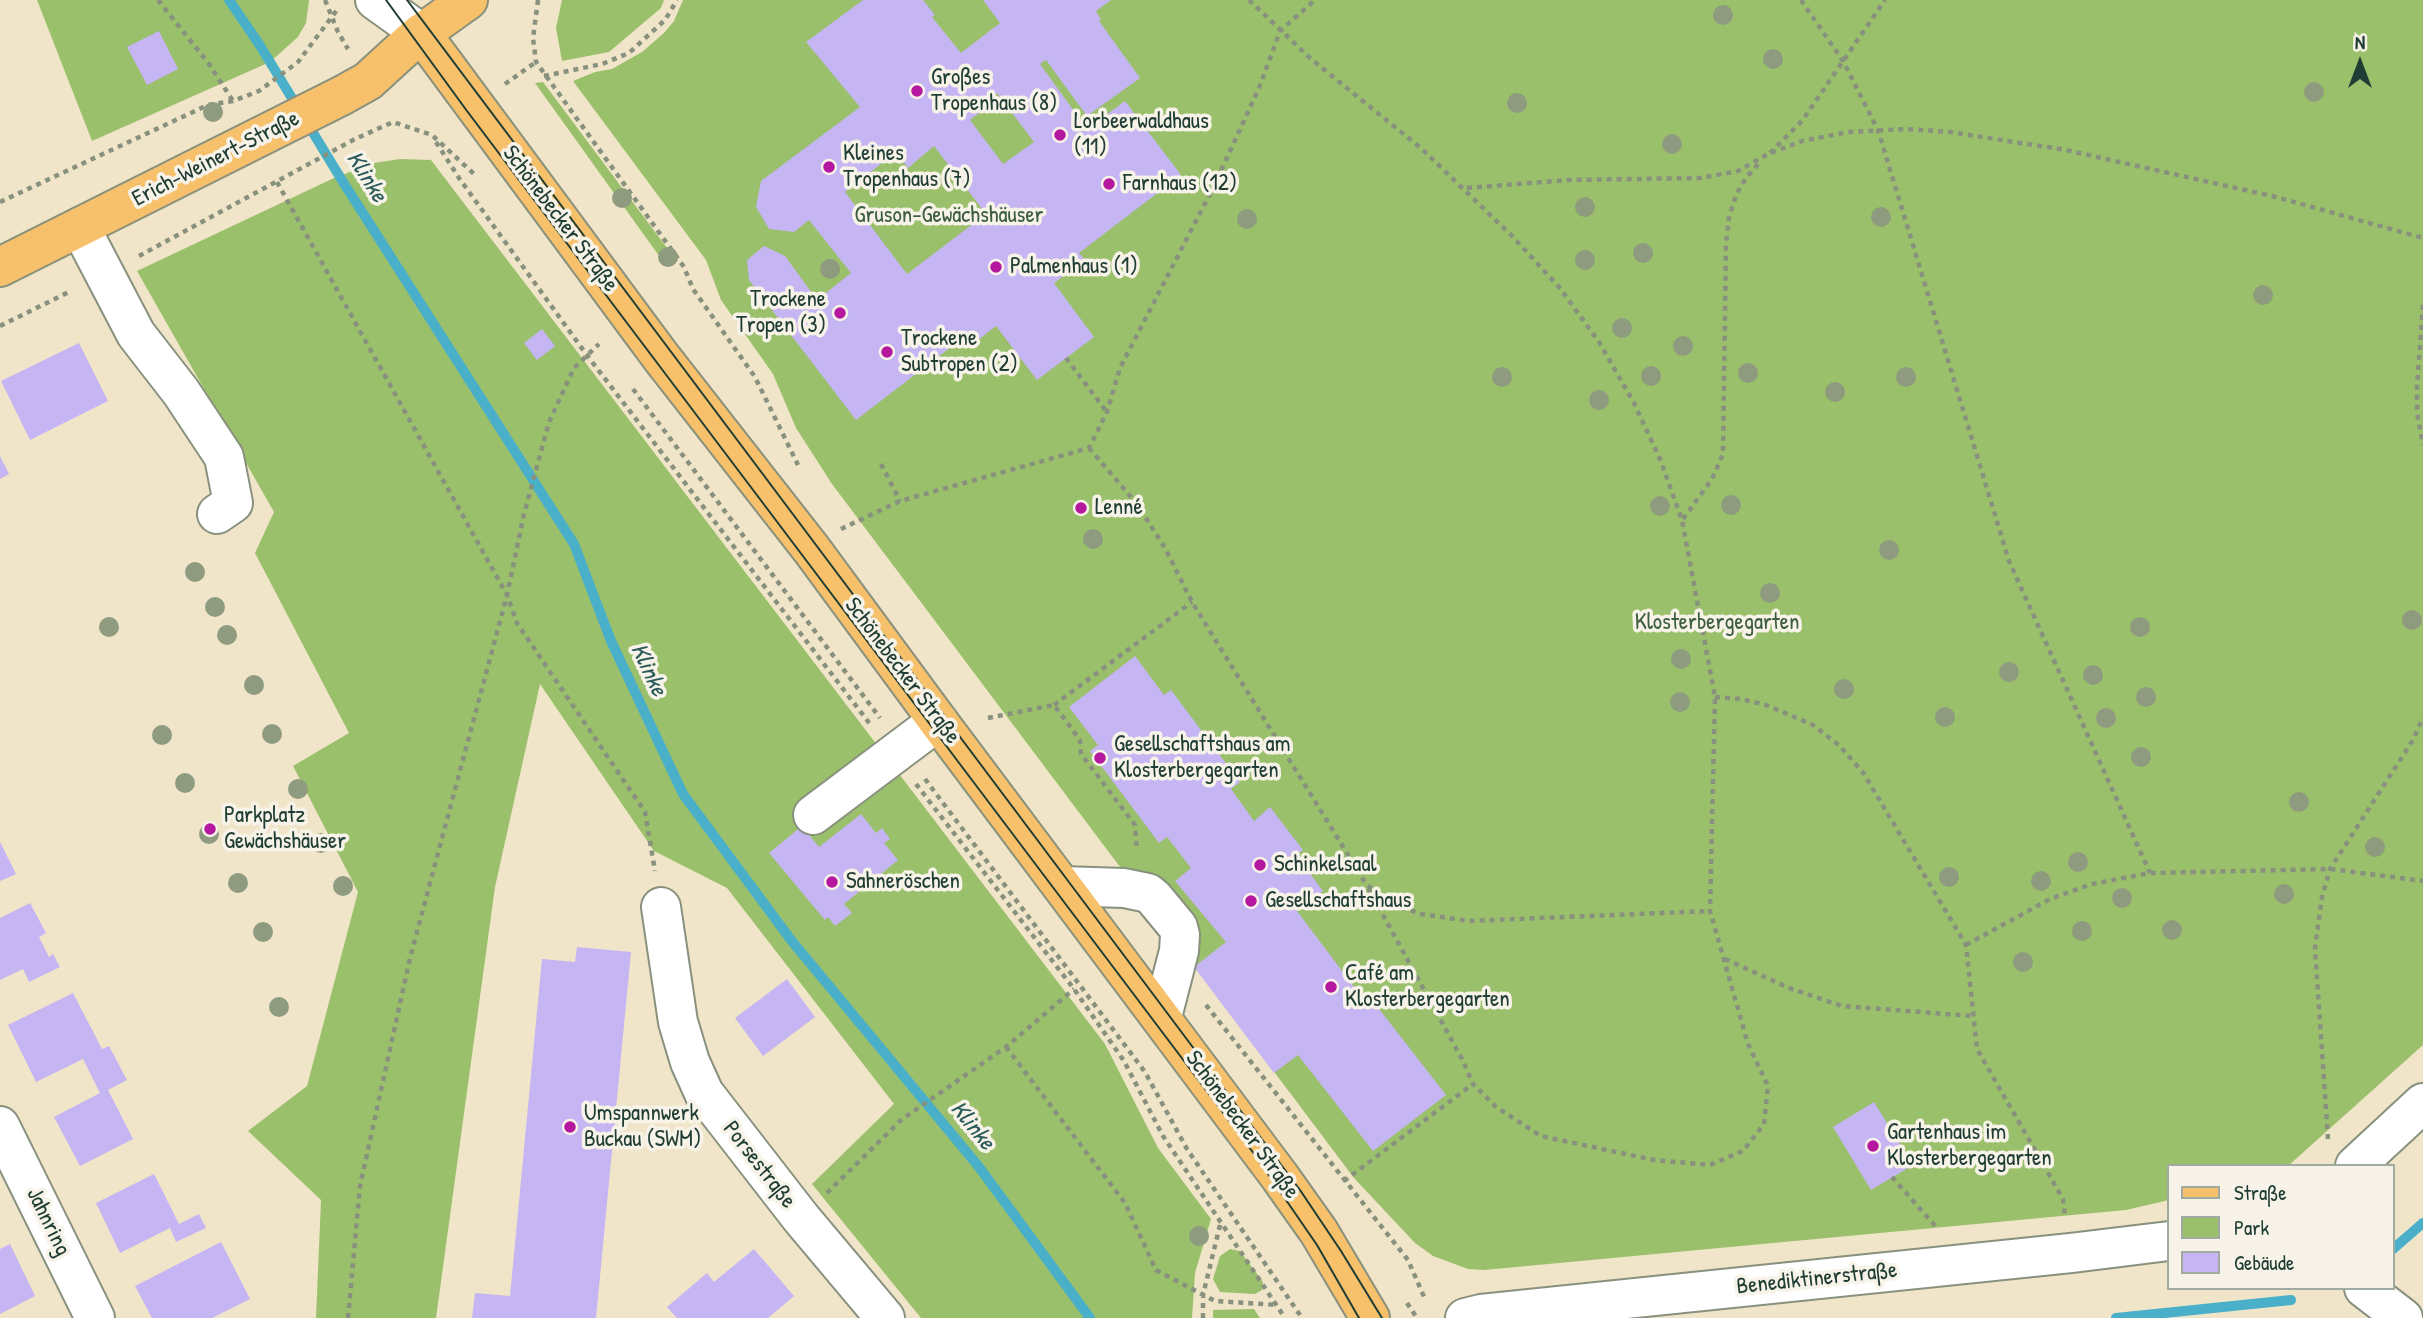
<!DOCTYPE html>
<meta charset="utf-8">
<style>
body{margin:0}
#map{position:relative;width:2423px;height:1318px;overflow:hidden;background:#f0e5c9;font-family:"Patrick Hand",sans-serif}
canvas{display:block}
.legend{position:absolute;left:2167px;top:1164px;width:228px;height:126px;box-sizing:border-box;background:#f7f3e8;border:2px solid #a1aaa0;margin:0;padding:9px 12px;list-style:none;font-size:21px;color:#1f3d34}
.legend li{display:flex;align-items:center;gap:14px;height:35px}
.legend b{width:35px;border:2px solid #a1aaa0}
.north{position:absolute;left:2325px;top:28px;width:70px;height:70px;-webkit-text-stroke:5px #f7f3e8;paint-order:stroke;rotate:0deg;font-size:19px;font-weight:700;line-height:28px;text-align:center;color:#1f3d34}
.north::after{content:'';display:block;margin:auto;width:24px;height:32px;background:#1f3d34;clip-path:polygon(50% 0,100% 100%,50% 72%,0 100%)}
</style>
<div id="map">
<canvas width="2423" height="1318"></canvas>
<ul class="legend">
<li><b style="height:9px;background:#f7c06b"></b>Straße</li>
<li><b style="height:19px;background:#9bc06b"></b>Park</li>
<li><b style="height:19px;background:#c5b5f3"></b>Gebäude</li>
</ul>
<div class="north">N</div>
</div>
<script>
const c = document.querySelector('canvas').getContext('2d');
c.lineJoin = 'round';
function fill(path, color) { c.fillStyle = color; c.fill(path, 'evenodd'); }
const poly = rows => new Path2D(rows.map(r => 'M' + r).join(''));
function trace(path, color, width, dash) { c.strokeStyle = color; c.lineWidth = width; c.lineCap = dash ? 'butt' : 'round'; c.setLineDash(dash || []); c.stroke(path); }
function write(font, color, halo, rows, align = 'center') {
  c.font = font + ' "Patrick Hand",sans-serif'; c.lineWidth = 7; c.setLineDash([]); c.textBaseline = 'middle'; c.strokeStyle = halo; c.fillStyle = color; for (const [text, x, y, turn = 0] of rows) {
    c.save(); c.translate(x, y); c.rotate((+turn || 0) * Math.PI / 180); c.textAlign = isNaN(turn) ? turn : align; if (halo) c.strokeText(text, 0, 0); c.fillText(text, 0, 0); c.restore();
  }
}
const green = poly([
 [37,0,309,0,309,1,306,23,298,37,270,62,92,141],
 [562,0,664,0,661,8,609,52,562,61,556,28],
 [683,0,2423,0,2423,1045,2288,1166,2169,1166,2169,1200,2126,1210,1484,1270,1468,1269,1433,1256,1415,1243,1354,1178,832,484,796,428,773,374,721,300,706,260,573,81,595,72,612,69,642,52,664,33,674,21],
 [543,82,676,260,667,267,535,83],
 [400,159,431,160,1105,1044,1158,1148,1211,1219,1195,1273,1192,1318,921,1318,812,1184,894,1104,727,888,654,851,540,684,495,887,436,1318,316,1318,321,1200,248,1131,307,1086,358,892,293,766,349,733,255,553,274,512,137,271,334,178,374,163],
 [1230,1249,1240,1251,1263,1282,1262,1290,1255,1294,1220,1292,1213,1279,1220,1256],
 [1254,1309,1260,1318,1213,1318,1213,1310]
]);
const stream = poly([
 [229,0,259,44,343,182,574,544,611,641,683,794,791,940,979,1167,1090,1318],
 [2393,1249,2423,1223],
 [2116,1318,2291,1300]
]);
const building = poly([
 [863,0,923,0,935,15,932,17,961,53,1000,23,983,0,1111,0,1096,11,1101,20,1099,21,1140,78,1087,116,1046,60,1040,64,1087,129,1125,101,1181,175,1079,253,1085,260,1054,283,1094,337,1037,380,996,326,968,348,960,340,856,420,749,280,747,260,764,246,785,256,817,300,851,273,809,220,794,232,769,229,756,207,761,181,860,107,806,42],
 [997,93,1034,142,1003,164,970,120,994,101,991,98],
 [934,146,986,214,907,274,845,192,896,152,908,168],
 [159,31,178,69,147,85,127,47],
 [542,329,555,346,537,360,524,343],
 [79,343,108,401,30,440,1,381],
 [0,456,9,474,0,479],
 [1135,656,1164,695,1171,690,1240,782,1231,789,1254,821,1270,807,1303,850,1296,855,1323,891,1297,911,1364,1000,1369,996,1446,1095,1373,1151,1298,1055,1274,1073,1194,967,1226,942,1175,881,1191,868,1167,837,1159,843,1090,751,1098,745,1069,707],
 [861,814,876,833,882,828,890,839,884,843,898,860,844,904,852,913,835,926,828,917,825,920,769,853,802,826,819,847],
 [0,842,16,874,0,881],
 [30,903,46,933,39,937,49,957,53,954,60,967,29,982,23,969,0,980,0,918],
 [577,947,631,952,596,1318,472,1318,475,1293,510,1296,542,959,575,962],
 [787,979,815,1017,763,1056,735,1018],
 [73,993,102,1049,109,1046,127,1080,108,1090,133,1139,80,1166,54,1117,100,1093,83,1059,36,1082,8,1025],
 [1874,1102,1913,1165,1871,1190,1833,1127],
 [154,1174,179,1224,199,1214,206,1228,176,1242,170,1228,120,1253,96,1203],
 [221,1242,250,1299,212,1318,152,1318,135,1286],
 [10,1244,35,1296,0,1314,0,1249],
 [754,1249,794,1296,768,1318,677,1318,667,1307,707,1273,714,1282]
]);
const path = poly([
 [158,0,209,64,233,101],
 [325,0,338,32,348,49],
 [538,0,533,38,536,62,684,267,693,289,755,377,798,465],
 [1249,0,1311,59,1422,149,1512,236,1559,287,1599,342,1634,403,1660,459,1682,520,1715,697,1710,911,1748,1044,1768,1086,1764,1124,1743,1151,1710,1165,1654,1160,1541,1136,1496,1107,1473,1084,1462,1059,1366,884],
 [1801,0,1843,61,1878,130,2009,561,2150,873],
 [544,76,602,64,629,53,665,20,677,0],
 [505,84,536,62],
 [436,142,459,178,586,354,870,724],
 [1770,153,1802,121,1885,0],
 [277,182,507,595,517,623,645,812,655,871],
 [1467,188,1568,180,1701,178,1738,171,1768,154,1802,141,1849,132,1906,129,1950,132,2066,150,2276,197,2423,238],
 [0,202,208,105,233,101,259,91,298,62,337,10],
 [139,256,355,139,393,122,432,135,474,174],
 [2423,305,2417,386,2417,413,2423,445],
 [0,326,71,291],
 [1066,358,1106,411],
 [633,389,880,718],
 [1089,448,1137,504,1165,548,1192,602,1366,884,1379,894,1396,905,1421,914,1469,921,1710,911],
 [881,464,900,501],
 [1683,519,1712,479,1723,454,1726,243,1729,217,1737,193,1746,178,1761,161],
 [841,529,900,501,1089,448,1107,412,1120,368,1213,188,1259,88,1280,31,1315,0],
 [1715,697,1741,699,1766,705,1813,725,1840,746,1864,774,1966,945,1977,1049,2063,1199,2065,1216],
 [1054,705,1192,602],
 [988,718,1054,705,1080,740,1081,754,1135,825,1137,851],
 [925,779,1145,1072,1187,1149,1302,1318],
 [916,784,1074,989,1124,1061,1163,1136,1285,1318],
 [1966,945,2050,899,2092,884,2150,873,2330,869,2423,881],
 [1725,959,1789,988,1842,1006,1973,1016],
 [1206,1005,1408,1260,1425,1299],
 [1006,1047,1125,1203,1156,1270,1215,1301,1278,1305],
 [2328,1139,2315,948,2322,897,2330,869,2413,740,2423,717],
 [1892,1177,1938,1229],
 [1344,1181,1473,1084],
 [827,1193,901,1120,1006,1047,1074,989],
 [1407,1303,1417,1318],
 [348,1318,360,1186,410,958,507,595,524,514,549,422,574,368,599,344],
 [1203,1318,1203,1295,1221,1221]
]);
const minor = poly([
 [375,0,421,33],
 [80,227,136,334,181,392,224,457,233,503,217,514],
 [813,815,938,721],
 [1062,886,1124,888,1148,893,1154,898,1178,927,1180,935,1179,951,1162,1017],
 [661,907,678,1022,690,1062,704,1093,801,1218,885,1318],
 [0,1126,95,1318],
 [2355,1166,2423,1103],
 [2364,1288,2403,1318],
 [1465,1318,1481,1314,2071,1253,2169,1241]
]);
const major = poly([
 [421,33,661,357,812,550,938,721,1280,1177,1319,1232,1370,1318],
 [0,267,343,95,368,81,415,38,468,0]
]);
const tram = poly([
 [386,0,467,111,1255,1155,1317,1245,1359,1318],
 [407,0,1300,1190,1341,1251,1382,1318]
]);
const trees = [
 [1723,15],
 [1773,59],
 [2314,92],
 [1517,103],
 [213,112],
 [1672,144],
 [622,198],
 [1585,207],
 [1881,217],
 [1247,219],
 [1643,253],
 [668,257],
 [1585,260],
 [830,269],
 [2263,295],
 [1622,328],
 [1683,346],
 [1748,373],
 [1651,376],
 [1502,377],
 [1906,377],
 [1835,392],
 [1599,400],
 [1731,505],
 [1660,506],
 [1093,539],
 [1889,550],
 [195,572],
 [1770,593],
 [215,607],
 [2412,620],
 [109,627],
 [2140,627],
 [227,635],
 [1681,659],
 [2009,672],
 [2093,675],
 [254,685],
 [1844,689],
 [2146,697],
 [1680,702],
 [1945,717],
 [2106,718],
 [272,734],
 [162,735],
 [2141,757],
 [185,783],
 [298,789],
 [2299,802],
 [209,834],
 [321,843],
 [2375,847],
 [2078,862],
 [1949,877],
 [2041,881],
 [238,883],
 [343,886],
 [2284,894],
 [2122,898],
 [2172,930],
 [2082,931],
 [263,932],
 [2023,962],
 [279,1007],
 [1199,1236]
];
const markers = [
 [917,91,7,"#b5179e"],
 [1060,135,7,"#b5179e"],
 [829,167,7,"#b5179e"],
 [1109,184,7,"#b5179e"],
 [996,267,7,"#b5179e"],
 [840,313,7,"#b5179e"],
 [887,352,7,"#b5179e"],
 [1081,508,7,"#b5179e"],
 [1100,758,7,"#b5179e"],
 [210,829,7,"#b5179e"],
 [1260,865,7,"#b5179e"],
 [832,882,7,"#b5179e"],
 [1251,901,7,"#b5179e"],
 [1331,987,7,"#b5179e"],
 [570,1127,7,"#b5179e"],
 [1873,1146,7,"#b5179e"]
];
const poiNames = [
 ["Großes",931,78],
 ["Tropenhaus (8)",931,104],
 ["Lorbeerwaldhaus",1074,122],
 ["(11)",1074,148],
 ["Kleines",843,154],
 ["Tropenhaus (7)",843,180],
 ["Farnhaus (12)",1123,184],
 ["Palmenhaus (1)",1010,267],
 ["Trockene",826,300,"right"],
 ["Tropen (3)",826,326,"right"],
 ["Trockene",901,339],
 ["Subtropen (2)",901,365],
 ["Lenné",1095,508],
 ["Gesellschaftshaus am",1114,745],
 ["Klosterbergegarten",1114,771],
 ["Parkplatz",224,816],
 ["Gewächshäuser",224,842],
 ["Schinkelsaal",1274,865],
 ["Sahneröschen",846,882],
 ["Gesellschaftshaus",1265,901],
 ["Café am",1345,974],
 ["Klosterbergegarten",1345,1000],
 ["Umspannwerk",584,1114],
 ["Buckau (SWM)",584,1140],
 ["Gartenhaus im",1887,1133],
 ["Klosterbergegarten",1887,1159]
];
const streetNames = [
 ["Erich-Weinert-Straße",216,159,-27],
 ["Schönebecker Straße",560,219,53],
 ["Schönebecker Straße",902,671,53],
 ["Schönebecker Straße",1242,1125,54],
 ["Porsestraße",759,1165,52],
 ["Jahnring",48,1222,64],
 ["Benediktinerstraße",1817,1279,-6]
];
const parkNames = [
 ["Gruson-Gewächshäuser",949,216],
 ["Klosterbergegarten",1717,623]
];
const waterNames = [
 ["Klinke",366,177,58],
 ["Klinke",648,670,65],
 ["Klinke",972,1126,51]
];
fill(green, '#9bc06b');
trace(stream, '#4ab0c9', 10);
fill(building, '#c5b5f3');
trace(minor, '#88917e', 42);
trace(major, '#88917e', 42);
trace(path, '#88917e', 4.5, [5, 5]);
trace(minor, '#fff', 38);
trace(major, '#f7c06b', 38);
trace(tram, '#1f3d34', 2);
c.fillStyle = '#8e9b7f';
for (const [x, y] of trees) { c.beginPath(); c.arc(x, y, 10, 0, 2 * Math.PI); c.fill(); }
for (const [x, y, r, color] of markers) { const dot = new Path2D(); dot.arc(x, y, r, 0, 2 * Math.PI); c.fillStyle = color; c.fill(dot); trace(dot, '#f7f3e8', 2.5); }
write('23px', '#1f3d34', '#f7f3e8', poiNames, 'left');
write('23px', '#1f3d34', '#f7f3e8', streetNames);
write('23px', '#3e5e42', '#f7f3e8', parkNames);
write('italic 24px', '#2a5a59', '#f7f3e8', waterNames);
</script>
